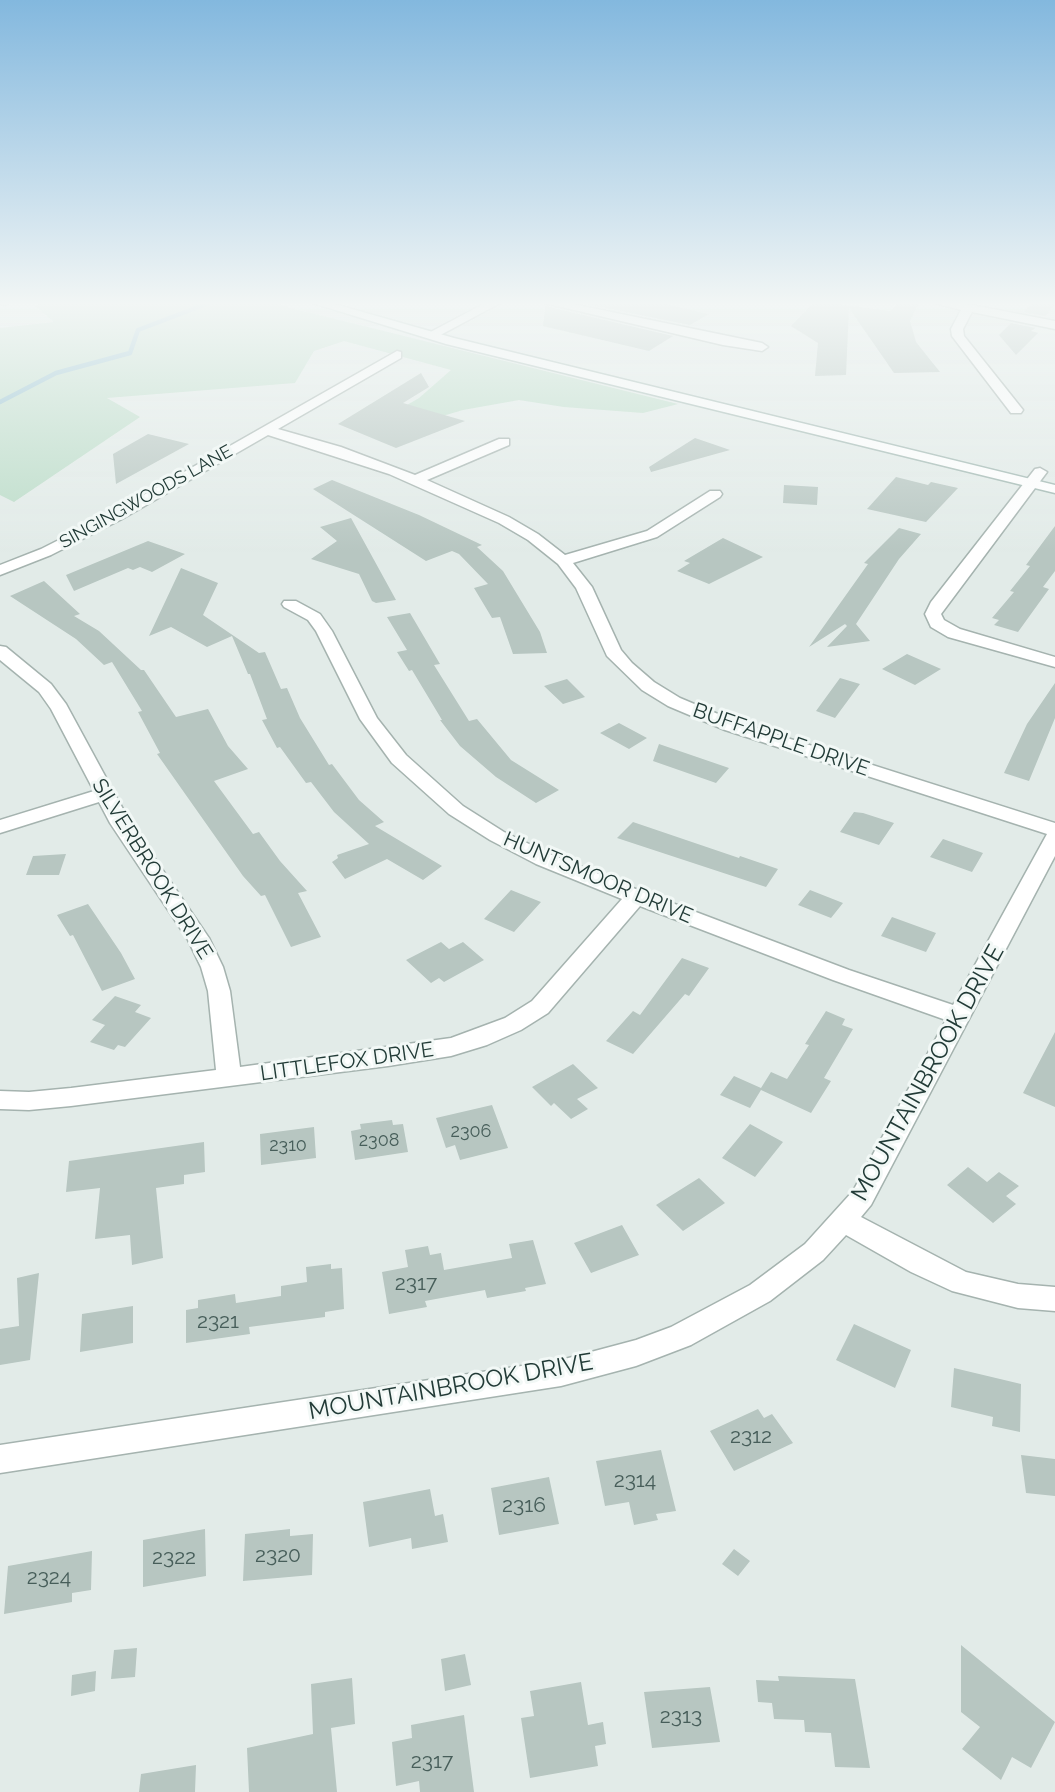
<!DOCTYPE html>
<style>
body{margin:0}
canvas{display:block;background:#e2ebe8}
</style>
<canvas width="1055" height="1792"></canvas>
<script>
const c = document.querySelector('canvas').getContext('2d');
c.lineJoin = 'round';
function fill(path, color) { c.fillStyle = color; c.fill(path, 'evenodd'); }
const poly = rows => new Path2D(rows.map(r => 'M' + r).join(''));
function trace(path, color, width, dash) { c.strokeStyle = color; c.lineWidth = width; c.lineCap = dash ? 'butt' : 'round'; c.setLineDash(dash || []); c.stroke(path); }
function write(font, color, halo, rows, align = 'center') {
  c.font = font + ' Raleway,sans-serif'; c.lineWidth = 6; c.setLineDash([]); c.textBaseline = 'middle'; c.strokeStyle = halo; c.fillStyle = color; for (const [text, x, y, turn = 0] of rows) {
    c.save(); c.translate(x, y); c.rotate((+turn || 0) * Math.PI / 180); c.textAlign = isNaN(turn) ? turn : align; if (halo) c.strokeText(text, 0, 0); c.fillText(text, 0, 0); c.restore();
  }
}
const green = poly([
 [46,301,271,301,291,308,678,404,643,413,564,407,519,400,463,410,412,425,373,425,419,398,451,370,344,341,314,351,295,383,107,398,140,417,14,502,0,495,0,328,54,322,35,306]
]);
const stream = poly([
 [0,402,56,373,130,353,138,330,214,301]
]);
const building = poly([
 [571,301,652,301,709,314,690,325],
 [815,301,891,311,898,301,920,301,910,321,916,342,940,372,894,373,849,308,846,375,815,376,818,343,791,326],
 [1035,301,1055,301,1055,305,1045,316,1023,312],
 [545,306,673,336,649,351,543,326],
 [1011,323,1035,328,1031,331,1038,333,1016,355,999,335],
 [421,373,429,387,403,403,465,421,396,448,338,424],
 [148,434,189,444,116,484,113,454],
 [695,438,730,450,651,472,649,467],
 [896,477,928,485,931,482,958,488,926,522,867,509],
 [332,480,419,515,482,545,477,547,503,571,540,632,547,653,513,654,500,617,492,618,474,588,488,584,459,554,452,551,426,561,313,489],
 [784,485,818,487,817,505,783,503],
 [351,518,396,600,376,603,372,601,359,574,311,559,337,541,320,527],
 [1055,526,1055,571,1043,587,1049,589,1018,632,994,625,999,620,992,618,1014,592,1010,591,1030,566,1026,565],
 [899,528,921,534,899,559,856,624,870,641,827,647,847,626,845,624,809,647,868,564,864,563],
 [723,538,763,557,709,584,677,571,690,563,684,561],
 [148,541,185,554,152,572,140,567,133,570,128,568,74,591,66,575],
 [181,568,218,583,203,615,259,653,265,652,281,689,287,688,300,718,329,765,332,764,359,800,384,822,375,826,442,866,423,880,387,859,345,879,332,862,338,858,337,855,369,844,334,812,311,782,306,783,280,747,277,748,262,720,267,719,250,674,248,674,232,636,207,647,171,627,149,636],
 [44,581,80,614,74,616,99,631,141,670,144,670,176,717,208,709,228,746,248,769,214,781,253,834,259,832,280,861,307,891,298,893,321,937,291,947,265,895,261,896,243,876,157,754,160,753,138,712,142,711,112,662,104,665,76,639,10,596],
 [410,613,440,664,434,665,469,721,477,719,511,760,559,790,536,803,496,777,460,746,440,720,442,720,412,670,409,671,397,652,407,650,387,617],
 [907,654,941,669,915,685,882,669],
 [840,678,860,684,835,718,816,711],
 [567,679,585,697,563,704,544,686],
 [1055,683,1055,718,1029,781,1004,773,1027,724],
 [619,723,647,738,629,749,600,733],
 [659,744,729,768,716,783,653,761],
 [854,812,863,813,894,823,879,845,840,832],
 [633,822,739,858,740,856,778,869,766,887,617,838],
 [943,839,983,853,972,872,930,857],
 [66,854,59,875,26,875,33,856],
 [511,890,541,902,514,932,484,919],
 [810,890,843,903,831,918,798,905],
 [88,904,121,953,135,979,102,991,73,935,70,936,57,915],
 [892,917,936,933,926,952,881,936],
 [441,942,449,949,463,942,484,960,444,982,439,978,431,983,406,960],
 [682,958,709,968,689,996,685,994,633,1054,606,1041,633,1011,640,1015],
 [115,996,141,1005,135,1012,151,1018,125,1047,118,1045,114,1050,90,1042,105,1025,92,1020],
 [826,1011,845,1019,842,1025,853,1029,824,1078,831,1081,811,1113,761,1090,750,1108,720,1095,734,1076,761,1088,771,1072,787,1079,809,1045,805,1044],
 [1055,1032,1055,1107,1023,1093],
 [573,1064,598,1088,577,1099,588,1109,571,1119,554,1103,551,1106,532,1087],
 [492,1105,508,1148,460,1160,455,1145,446,1148,436,1118],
 [392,1120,393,1125,403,1124,408,1152,355,1160,351,1131,361,1129,360,1124],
 [750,1124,783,1142,755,1177,722,1158],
 [314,1127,316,1158,261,1165,260,1134],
 [204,1142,205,1172,184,1175,184,1184,156,1188,163,1258,132,1265,130,1235,95,1239,100,1188,66,1192,69,1161],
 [968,1167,987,1182,999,1172,1019,1186,1006,1196,1016,1204,993,1223,947,1185],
 [699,1178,725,1203,683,1231,656,1205],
 [622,1225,639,1255,591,1273,574,1243],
 [533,1240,546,1284,525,1288,526,1291,487,1298,485,1290,425,1301,427,1307,389,1314,382,1272,408,1267,405,1250,428,1246,430,1255,441,1253,444,1270,512,1258,509,1244],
 [331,1264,331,1269,342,1268,344,1309,325,1312,325,1317,249,1327,250,1334,186,1343,186,1310,198,1308,198,1300,235,1294,236,1303,281,1296,281,1286,307,1282,306,1267],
 [39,1273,30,1360,0,1365,0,1329,19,1326,17,1278],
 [133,1306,133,1343,80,1352,82,1314],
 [854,1324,911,1350,895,1388,836,1360],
 [954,1368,1021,1384,1020,1432,992,1426,993,1417,951,1407],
 [758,1409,764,1418,772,1414,793,1443,734,1471,710,1431],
 [661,1450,676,1511,656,1514,658,1520,634,1525,629,1502,605,1506,596,1461],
 [1021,1455,1055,1459,1055,1496,1026,1493],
 [549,1477,559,1524,499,1535,491,1488],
 [430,1489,435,1516,443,1514,448,1542,412,1549,411,1538,369,1547,363,1502],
 [205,1529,206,1576,143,1587,143,1540],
 [290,1529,290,1536,313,1534,312,1575,243,1581,245,1534],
 [734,1549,750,1561,738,1576,722,1564],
 [92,1551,91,1590,72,1593,72,1602,4,1614,8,1566],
 [961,1645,1055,1722,1031,1768,1012,1757,1001,1780,962,1749,980,1727,961,1712],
 [137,1648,135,1677,111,1679,114,1650],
 [465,1654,471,1685,445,1691,441,1659],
 [96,1671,95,1691,71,1696,72,1675],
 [778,1676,855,1679,870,1768,835,1767,831,1733,805,1732,804,1720,774,1719,772,1703,758,1702,756,1680,779,1681],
 [352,1678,355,1724,331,1728,337,1792,249,1792,247,1748,313,1734,311,1684],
 [581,1682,588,1725,603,1722,606,1744,595,1746,598,1766,530,1778,521,1718,534,1716,530,1691],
 [710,1687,720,1742,652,1748,644,1692],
 [464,1715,474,1792,420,1792,419,1781,396,1786,392,1742,412,1738,411,1725],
 [196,1765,195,1792,139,1792,141,1774]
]);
const minor = poly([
 [0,301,10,301,11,302,5,305,0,304,0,301],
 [536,301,558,301,762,343,768,347,762,351,723,345,536,301],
 [928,301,951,301,1055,321,1055,329,972,312,963,329,964,336,1023,410,1021,413,1011,413,952,336,951,329,961,310,928,301],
 [397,351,401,352,401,358,278,429,341,447,415,475,499,439,509,439,509,445,427,480,509,517,538,534,565,555,647,531,710,491,720,491,722,494,720,497,657,537,573,563,592,587,621,650,632,663,654,682,680,698,737,722,1055,823,1055,856,871,1205,861,1217,966,1272,1018,1284,1055,1287,1055,1311,1018,1308,952,1291,911,1272,846,1235,823,1260,770,1301,691,1345,636,1366,561,1386,0,1473,0,1445,561,1360,636,1340,671,1327,750,1285,805,1244,853,1191,946,1020,833,980,640,906,548,1013,521,1030,487,1045,451,1056,388,1066,71,1106,29,1110,0,1109,0,1091,29,1092,71,1088,216,1070,208,991,201,967,188,940,110,823,99,802,0,833,0,820,94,791,51,709,39,692,0,660,0,646,6,647,51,684,66,704,130,822,209,938,223,967,230,991,240,1067,451,1038,505,1018,532,1001,622,899,536,864,490,840,449,814,392,763,360,719,316,631,308,620,284,607,282,604,284,601,296,601,320,614,332,631,377,718,406,755,463,806,504,832,550,854,643,892,849,970,953,1005,1047,834,725,730,668,706,642,690,607,656,576,588,558,564,528,540,499,523,389,474,268,435,122,519,51,555,0,575,0,565,41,549,112,513,397,351],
 [1040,468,1047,472,941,614,944,620,960,629,1055,657,1055,667,948,637,931,627,925,614,931,602,1035,469,1040,468]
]);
const tertiary = poly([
 [489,301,504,301,433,339,423,336,489,301]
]);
const secondary = poly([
 [306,301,324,301,454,338,1055,485,1055,493,446,344,306,301]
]);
const farStreetnames = [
 ["SINGINGWOODS LANE",146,497,-29]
];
const numberNames = [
 ["2306",471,1132],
 ["2308",379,1141],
 ["2310",288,1146]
];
const streetNames = [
 ["BUFFAPPLE DRIVE",781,740,19],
 ["SILVERBROOK DRIVE",152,869,58],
 ["HUNTSMOOR DRIVE",598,878,23],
 ["LITTLEFOX DRIVE",347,1062,-8]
];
const nearNumbernames = [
 ["2317",416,1284],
 ["2321",218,1322],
 ["2312",751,1437],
 ["2314",635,1481],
 ["2316",524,1506],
 ["2320",278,1556],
 ["2322",174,1558],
 ["2324",49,1578],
 ["2313",681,1717],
 ["2317",432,1762]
];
const nearStreetnames = [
 ["MOUNTAINBROOK DRIVE",928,1073,-61],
 ["MOUNTAINBROOK DRIVE",451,1387,-10]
];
fill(green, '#bbdcc8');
trace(stream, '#8cbdce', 4.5);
fill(building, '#b7c6c1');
trace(minor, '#a5b3af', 3);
trace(tertiary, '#a5b3af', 3);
trace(secondary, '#a0b7b1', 3);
fill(minor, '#fff');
fill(tertiary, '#fff');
fill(secondary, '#fff');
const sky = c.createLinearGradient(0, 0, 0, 552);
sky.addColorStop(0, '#83b8de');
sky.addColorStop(0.55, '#f2f6f5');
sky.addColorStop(1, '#f2f6f500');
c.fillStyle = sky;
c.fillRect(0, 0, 1055, 552);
write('18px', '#223b37', '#f2f8f6', farStreetnames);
write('18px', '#475e5a', null, numberNames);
write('21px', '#223b37', '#f2f8f6', streetNames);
write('21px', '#475e5a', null, nearNumbernames);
write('24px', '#223b37', '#f2f8f6', nearStreetnames);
</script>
